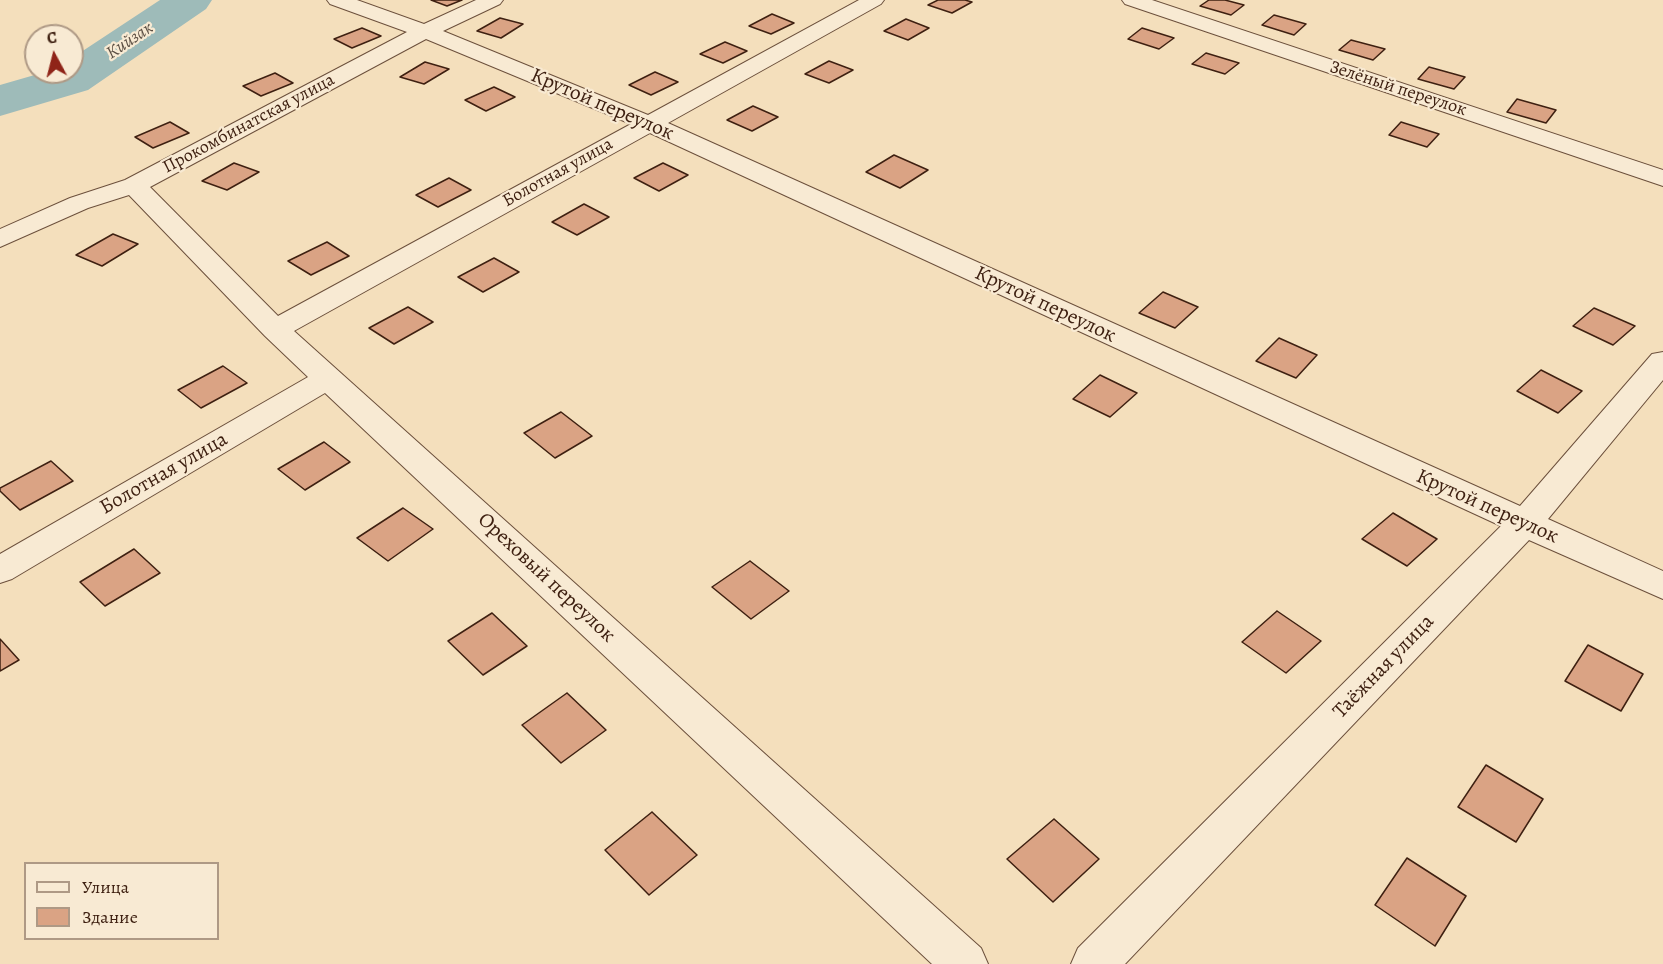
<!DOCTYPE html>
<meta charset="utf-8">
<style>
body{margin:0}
#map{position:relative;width:1663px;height:964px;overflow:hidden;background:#f4dfbc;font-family:Alegreya,serif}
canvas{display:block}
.legend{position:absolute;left:24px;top:862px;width:195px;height:78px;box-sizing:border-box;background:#f8ead3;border:2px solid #ae9985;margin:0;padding:8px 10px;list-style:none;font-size:18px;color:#3e2011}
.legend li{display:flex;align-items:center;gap:12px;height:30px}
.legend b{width:30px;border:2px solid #ae9985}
.north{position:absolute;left:24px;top:24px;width:60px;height:60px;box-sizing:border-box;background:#f8ead3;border:2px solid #ae9985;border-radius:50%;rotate:353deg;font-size:16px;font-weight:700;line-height:24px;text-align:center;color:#3e2011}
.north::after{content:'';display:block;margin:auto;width:21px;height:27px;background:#8f2418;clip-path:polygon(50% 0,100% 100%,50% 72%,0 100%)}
</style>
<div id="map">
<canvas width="1663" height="964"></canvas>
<ul class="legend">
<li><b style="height:8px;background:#f8ead3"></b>Улица</li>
<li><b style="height:16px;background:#daa384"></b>Здание</li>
</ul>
<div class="north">С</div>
</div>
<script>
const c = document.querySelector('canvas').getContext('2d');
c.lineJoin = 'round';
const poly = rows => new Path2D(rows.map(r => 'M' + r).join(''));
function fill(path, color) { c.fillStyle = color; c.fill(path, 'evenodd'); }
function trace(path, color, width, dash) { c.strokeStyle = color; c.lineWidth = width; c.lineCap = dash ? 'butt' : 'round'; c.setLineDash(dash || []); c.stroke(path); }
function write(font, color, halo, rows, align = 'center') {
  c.font = font + ' Alegreya,serif'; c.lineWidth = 4.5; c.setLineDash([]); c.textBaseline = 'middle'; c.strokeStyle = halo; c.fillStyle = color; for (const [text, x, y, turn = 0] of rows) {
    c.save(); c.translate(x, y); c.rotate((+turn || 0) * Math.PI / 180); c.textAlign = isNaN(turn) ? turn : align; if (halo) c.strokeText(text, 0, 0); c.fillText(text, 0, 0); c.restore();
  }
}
const river = poly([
 [160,0,212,0,206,9,88,90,0,116,0,85,45,72,72,72,72,58,160,0]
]);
const building = poly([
 [431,0,462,0,447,6,431,0],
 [938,0,965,0,972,2,952,13,928,5,938,0],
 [1209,0,1225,0,1244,5,1231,15,1200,6,1209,0],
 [772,14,794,23,771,34,749,26,772,14],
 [1274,15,1306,24,1294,35,1262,25,1274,15],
 [500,18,523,24,501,38,477,31,500,18],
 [906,19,929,28,908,40,884,31,906,19],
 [362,28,381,36,352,48,334,39,362,28],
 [1142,28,1174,38,1159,49,1128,39,1142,28],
 [1351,40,1385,49,1373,60,1339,50,1351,40],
 [725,42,747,51,723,63,700,54,725,42],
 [1206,53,1239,63,1225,74,1192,64,1206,53],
 [829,61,853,70,829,83,805,74,829,61],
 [425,62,449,69,424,84,400,77,425,62],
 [1429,67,1465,77,1454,89,1418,79,1429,67],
 [655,72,678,82,651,95,629,85,655,72],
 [275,73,293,83,261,96,243,86,275,73],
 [494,87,515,97,486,111,465,100,494,87],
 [1517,99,1556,110,1546,123,1507,112,1517,99],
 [753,106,778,117,752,131,727,120,753,106],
 [170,122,189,133,153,148,135,137,170,122],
 [1401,122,1439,134,1427,147,1389,135,1401,122],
 [894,155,928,170,900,188,866,172,894,155],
 [234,163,259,172,227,190,202,181,234,163],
 [663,163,688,175,659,191,634,178,663,163],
 [449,178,471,190,438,207,416,195,449,178],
 [584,204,609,217,577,235,552,222,584,204],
 [113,234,138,244,102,266,76,255,113,234],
 [327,242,349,256,311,275,288,261,327,242],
 [494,258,519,272,483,292,458,277,494,258],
 [1163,292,1198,307,1175,328,1139,313,1163,292],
 [408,307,433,322,394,344,369,328,408,307],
 [1594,308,1635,326,1613,345,1573,326,1594,308],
 [1279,338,1317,355,1296,378,1256,361,1279,338],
 [223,366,247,383,201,408,178,390,223,366],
 [1541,370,1582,391,1558,413,1517,391,1541,370],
 [1100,375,1137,393,1110,417,1073,399,1100,375],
 [561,412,592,436,555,458,524,433,561,412],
 [324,442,350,462,305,490,278,469,324,442],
 [51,461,73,481,20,510,0,491,0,488,51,461],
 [403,508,433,529,388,561,357,538,403,508],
 [1393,513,1437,539,1407,566,1362,539,1393,513],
 [134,549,160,573,105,606,80,582,134,549],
 [750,561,789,591,751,619,712,587,750,561],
 [1277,611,1321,641,1286,673,1242,642,1277,611],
 [492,613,527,646,483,675,448,641,492,613],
 [0,639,19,660,0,671,0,639],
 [1588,645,1643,674,1621,711,1565,681,1588,645],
 [567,693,606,730,561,763,522,725,567,693],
 [1486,765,1543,799,1516,842,1458,807,1486,765],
 [652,812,697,855,649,895,605,850,652,812],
 [1054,819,1099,859,1053,902,1007,859,1054,819],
 [1407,858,1466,896,1435,946,1375,905,1407,858]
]);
const minor = poly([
 [327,0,357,0,424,24,476,0,503,0,500,4,443,31,648,115,859,0,884,0,881,4,668,123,1520,506,1652,354,1663,352,1663,380,1548,519,1663,571,1663,599,1529,540,1125,964,1071,964,1078,948,1501,526,650,133,294,331,981,948,988,964,932,964,325,393,12,579,0,583,0,554,308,377,265,336,129,195,88,208,0,247,0,229,70,198,125,180,407,32,330,4,327,0],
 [426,39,631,124,278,316,150,187,426,39],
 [1122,0,1152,0,1663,170,1663,186,1125,4,1122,0]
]);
const farWaternames = [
 ["Кийзак",130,41,-34]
];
const farStreetnames = [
 ["Зелёный переулок",1398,89,18],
 ["Прокомбинатская улица",249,124,-28],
 ["Болотная улица",558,173,-29]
];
const streetNames = [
 ["Крутой переулок",602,105,23],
 ["Крутой переулок",1045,305,25],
 ["Болотная улица",164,474,-30],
 ["Крутой переулок",1487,507,24],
 ["Ореховый переулок",546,578,43],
 ["Таёжная улица",1384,667,-46]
];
fill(river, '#9ebbb9');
fill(building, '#daa384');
trace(building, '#3e2011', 1.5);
trace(minor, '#6c503c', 2);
fill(minor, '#f8ead3');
write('italic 18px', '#5b4e43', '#f8ead3', farWaternames);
write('18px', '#3e2011', '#f8ead3', farStreetnames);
write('21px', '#3e2011', '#f8ead3', streetNames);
</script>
